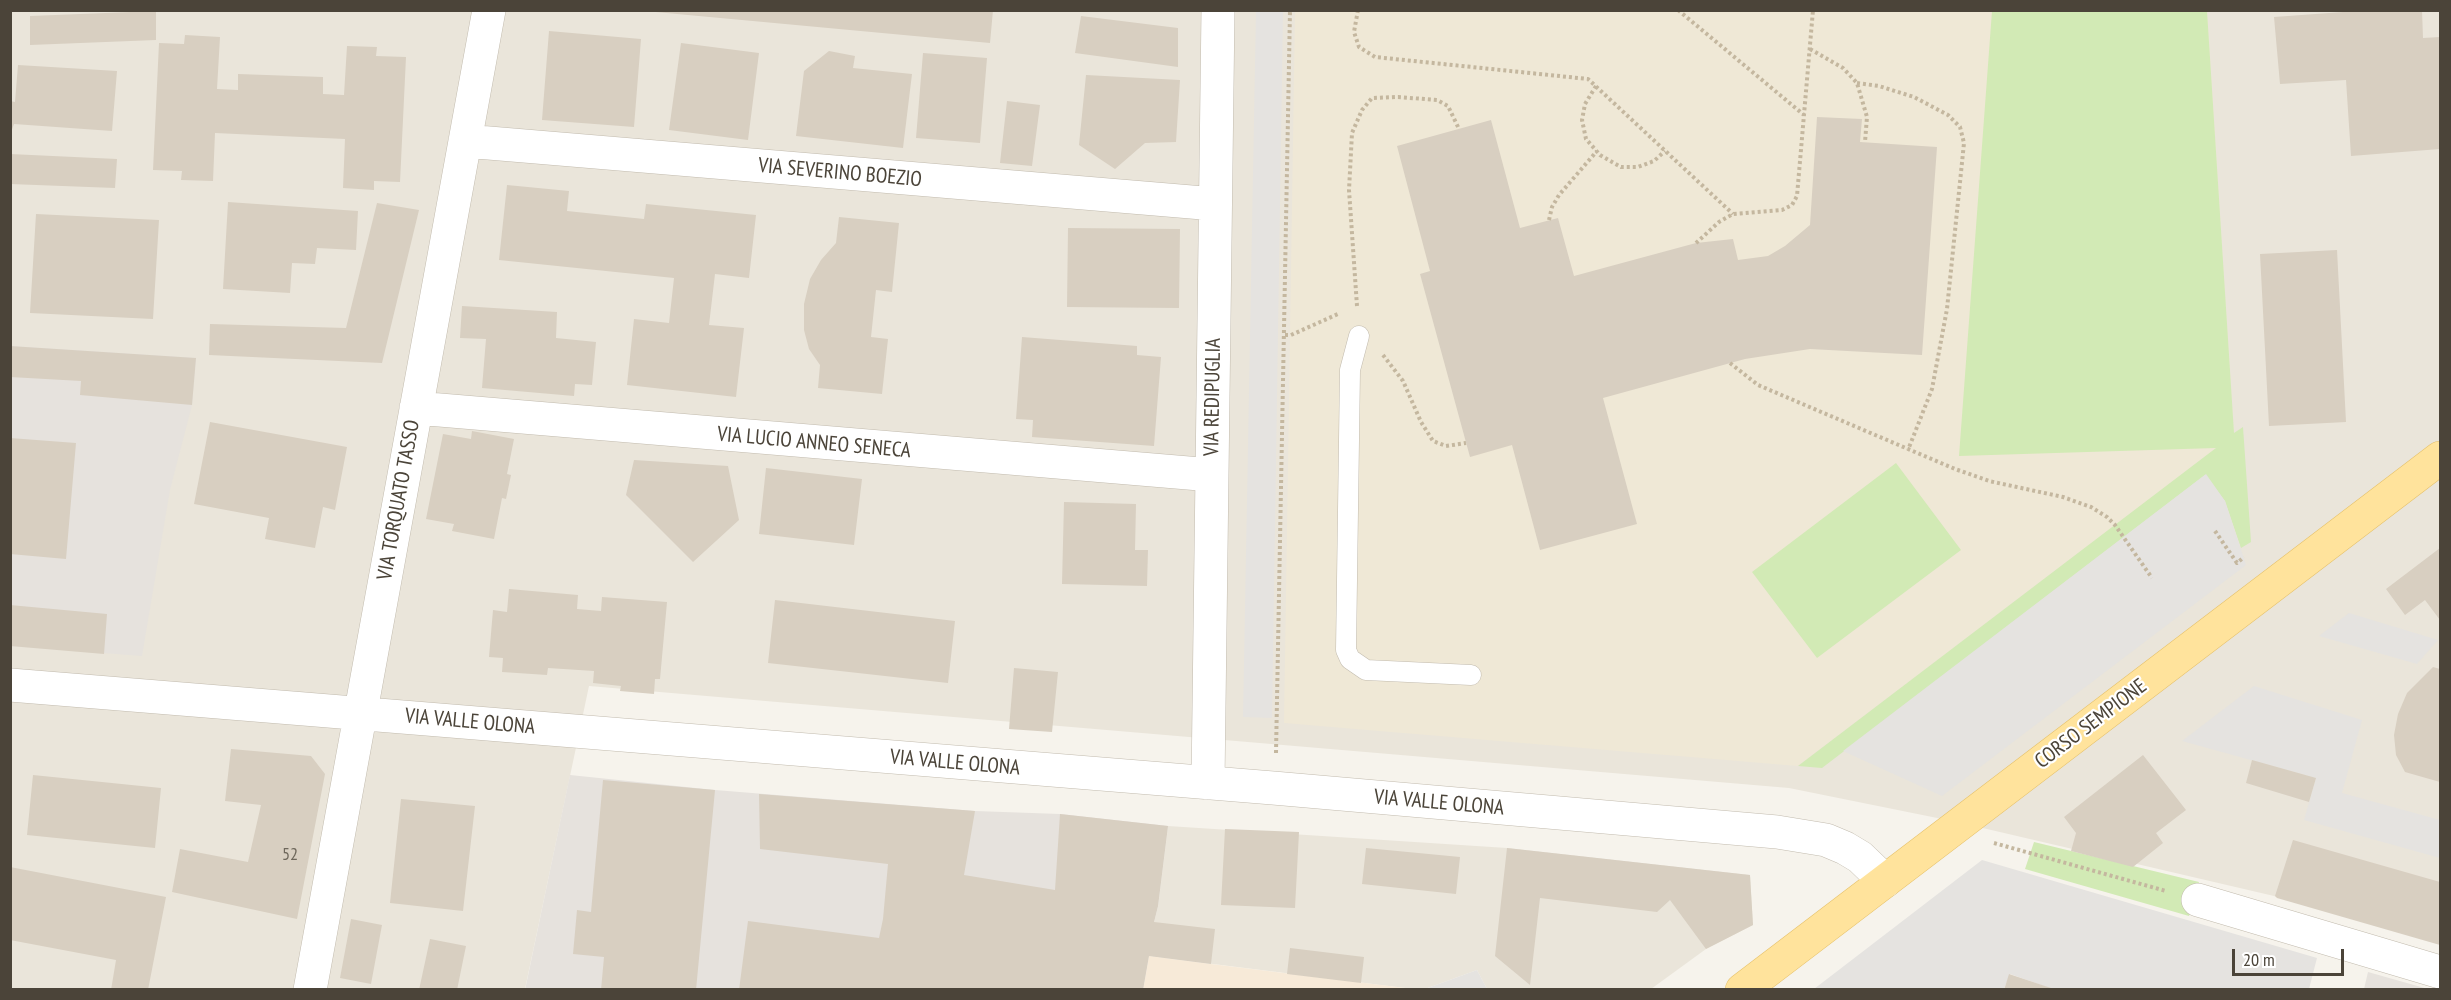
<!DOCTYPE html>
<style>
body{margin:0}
#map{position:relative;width:2451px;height:1000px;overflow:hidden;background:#f6f3ec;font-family:"PT Sans Narrow",sans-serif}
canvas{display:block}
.frame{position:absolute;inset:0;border:12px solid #4b4439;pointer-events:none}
.scale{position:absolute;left:2232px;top:949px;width:112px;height:27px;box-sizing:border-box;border:3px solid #4b4439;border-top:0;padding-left:8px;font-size:18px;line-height:21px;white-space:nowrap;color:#4b4439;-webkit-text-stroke:4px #fff;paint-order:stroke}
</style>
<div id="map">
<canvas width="2451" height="1000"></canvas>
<div class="frame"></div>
<div class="scale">20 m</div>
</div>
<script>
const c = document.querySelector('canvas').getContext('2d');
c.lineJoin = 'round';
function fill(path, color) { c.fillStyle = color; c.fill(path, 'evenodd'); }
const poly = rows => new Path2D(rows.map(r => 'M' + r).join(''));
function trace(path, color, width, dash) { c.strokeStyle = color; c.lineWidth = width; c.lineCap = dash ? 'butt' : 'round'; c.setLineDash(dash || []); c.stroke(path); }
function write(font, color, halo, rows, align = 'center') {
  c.font = font + ' "PT Sans Narrow",sans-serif'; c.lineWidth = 4.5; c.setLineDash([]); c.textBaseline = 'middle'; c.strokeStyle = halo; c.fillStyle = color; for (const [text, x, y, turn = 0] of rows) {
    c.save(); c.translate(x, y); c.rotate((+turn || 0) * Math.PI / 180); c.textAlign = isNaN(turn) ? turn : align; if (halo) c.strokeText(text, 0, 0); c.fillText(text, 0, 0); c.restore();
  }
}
const residential = poly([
 [10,11,2440,11,2440,944,2274,896,1957,822,1789,788,589,686,525,989,11,989],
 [1168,826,1507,848,1750,875,1753,925,1706,949,1651,989,1487,989,1477,970,1425,989,1413,989,1149,956,1154,922,1158,906]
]);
const commercial = poly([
 [1149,956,1211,964,1413,989,1143,990]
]);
const industrial = poly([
 [10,346,196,358,192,405,170,490,142,656,11,646],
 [570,775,715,790,975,811,1060,814,1168,826,1158,906,1154,922,1143,989,525,990],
 [2368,972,2428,989,2364,989]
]);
const education = poly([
 [1295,11,2207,11,2234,435,1798,766,1284,723]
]);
const green = poly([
 [1992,11,2207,11,2234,433,2243,427,2251,542,2241,548,2225,501,2205,475,1822,768,1798,766,2216,448,1959,456],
 [1896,463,1961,550,1817,658,1752,572],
 [2034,842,2199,882,2189,916,2025,869]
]);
const parking = poly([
 [1256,11,1283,11,1272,718,1243,717],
 [2206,474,2225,501,2246,565,1942,796,1843,751],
 [2349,613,2438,640,2417,664,2319,636],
 [2254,686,2362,720,2342,793,2440,820,2440,858,2304,820,2316,778,2182,741],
 [1982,860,2317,958,2309,989,2055,990,2010,974,2004,989,1814,989],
 [1477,970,1487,989,1425,989]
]);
const building = poly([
 [634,10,993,10,990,43],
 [2343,10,2422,10,2423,38,2440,37,2440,149,2351,156,2346,80,2280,84,2274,17,2343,12],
 [156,11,156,40,30,45,30,16],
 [1081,16,1178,28,1178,67,1075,53],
 [549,31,641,39,634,127,542,120],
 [185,35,220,37,217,89,238,90,238,74,323,77,323,94,344,95,347,46,377,47,376,56,406,57,400,182,374,181,374,190,343,188,345,139,215,133,213,181,181,180,182,171,153,170,159,43,184,44],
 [681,43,759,53,748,140,669,130],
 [829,51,855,56,853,68,912,74,903,148,796,136,804,71],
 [923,53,987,58,980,143,916,138],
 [18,65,117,71,112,131,14,124,10,135,10,101,15,102],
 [1086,75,1180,80,1176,142,1145,143,1115,169,1079,145],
 [1007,101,1040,105,1032,166,1000,163],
 [1817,117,1862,119,1860,142,1937,147,1922,355,1810,349,1745,359,1603,398,1637,524,1540,550,1512,445,1470,457,1420,274,1430,271,1397,146,1491,120,1520,228,1558,218,1574,276,1696,243,1733,239,1738,260,1768,256,1785,246,1810,225],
 [10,154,117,159,115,188,10,184],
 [507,185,569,191,567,211,644,219,646,204,756,215,749,278,715,274,709,325,744,328,736,397,627,385,634,319,669,323,674,278,499,260],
 [228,202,358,211,356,250,317,248,315,264,292,263,290,293,223,289],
 [377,203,419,210,382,363,209,355,210,324,346,328],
 [36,214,159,220,153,319,30,313],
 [839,217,899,223,892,292,876,290,871,337,888,339,882,394,818,388,820,365,809,349,804,330,804,304,810,279,821,260,836,243],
 [1068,228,1180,229,1179,308,1067,307],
 [2337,250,2346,422,2269,426,2260,254],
 [462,306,557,312,556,338,596,342,592,385,575,384,574,396,482,388,486,339,460,338],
 [1022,337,1137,346,1137,355,1161,357,1154,446,1032,437,1033,420,1016,419],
 [10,346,196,358,192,405,80,395,81,381,10,377],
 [210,422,347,447,335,510,323,507,315,548,265,539,269,518,194,504],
 [472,431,514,439,507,474,511,475,506,499,502,498,494,539,452,531,454,524,426,519,443,434,471,439],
 [10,438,76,443,66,559,10,554],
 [634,460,728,466,739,520,693,562,626,495],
 [766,468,862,479,854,545,759,534],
 [1064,502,1136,504,1135,550,1148,550,1147,586,1062,584],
 [2440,548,2440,620,2425,600,2405,615,2386,589],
 [509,589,578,595,577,609,601,611,602,597,667,602,660,679,655,679,654,694,620,691,621,686,593,683,594,671,548,668,547,675,502,672,503,658,489,657,493,610,507,612],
 [775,600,955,621,948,683,768,663],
 [10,605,107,614,104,654,10,646],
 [2433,667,2440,669,2440,782,2405,772,2396,755,2394,735,2398,714,2407,693],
 [1014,668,1058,672,1052,732,1009,729],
 [231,749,311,756,325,774,297,919,172,892,180,849,248,862,261,805,225,801],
 [2143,755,2186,810,2156,833,2163,843,2133,867,2071,851,2076,833,2064,817],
 [2252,760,2316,778,2309,802,2246,783],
 [33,775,161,788,155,848,27,835],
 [603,780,715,790,696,990,601,990,604,957,573,954,577,910,591,912],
 [759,794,975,811,964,875,1055,890,1060,814,1168,826,1158,906,1154,922,1215,929,1211,964,1149,956,1143,990,739,990,748,921,879,938,883,919,888,864,760,849],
 [401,799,475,806,463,911,390,903],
 [1225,829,1299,832,1295,908,1221,905],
 [2293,840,2440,882,2440,945,2277,898,2275,896],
 [1366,848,1460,857,1456,894,1362,884],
 [1507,848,1750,875,1753,925,1706,949,1670,900,1657,912,1540,898,1530,985,1495,956],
 [10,867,166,897,148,990,111,990,116,960,10,940],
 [351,919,382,925,371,984,340,978],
 [430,939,466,946,457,990,419,990],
 [1290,948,1364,957,1361,983,1287,974],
 [2009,974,2054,989,2054,990,2004,990]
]);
const path = poly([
 [1358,10,1354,32,1359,47,1375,57,1588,79,1733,214],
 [1678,10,1804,115],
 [1810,49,1843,68,1857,83,1867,117,1865,142],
 [1857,83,1879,86,1914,97,1948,115,1960,127,1964,143,1947,309,1932,389,1908,450],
 [1596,86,1585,104,1582,120,1586,139,1600,155,1621,167,1638,167,1654,161,1665,151],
 [1549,220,1552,207,1559,195,1597,151],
 [1696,243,1719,222,1733,214,1782,210,1792,205,1797,196,1813,10],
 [1357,306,1349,190,1352,133,1362,110,1372,98,1398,97,1437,100,1448,106,1459,129],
 [1285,335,1291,335,1338,314],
 [1383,355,1403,381,1421,422,1433,441,1446,446,1466,443],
 [1730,363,1758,385,1955,469,1989,481,2063,497,2091,507,2107,517,2115,525,2152,578],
 [2215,531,2237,563,2244,557],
 [1276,753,1290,10],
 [1994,843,2166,891]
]);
const service = poly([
 [1359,336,1350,370,1346,650,1350,659,1366,670,1471,675]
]);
const minor = poly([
 [465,141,1215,204],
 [416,408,1212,475],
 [10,685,1273,788,1777,832,1826,840,1845,848,1860,857,1885,881],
 [1208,783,1218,10],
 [2198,900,2440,972],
 [310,990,489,10]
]);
const primary = poly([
 [1742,990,2440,458]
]);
const numberNames = [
 ["52",290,855]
];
const streetNames = [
 ["VIA SEVERINO BOEZIO",840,173,5],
 ["VIA REDIPUGLIA",1213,397,-89],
 ["VIA LUCIO ANNEO SENECA",814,443,5],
 ["VIA TORQUATO TASSO",399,500,-80],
 ["VIA VALLE OLONA",470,722,5],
 ["CORSO SEMPIONE",2091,724,-37],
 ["VIA VALLE OLONA",955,763,5],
 ["VIA VALLE OLONA",1439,803,5]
];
fill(residential, '#eae5da');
fill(commercial, '#f7ead8');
fill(industrial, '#e6e2dd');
fill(education, '#efe8d6');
fill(green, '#d2eab5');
fill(parking, '#e5e3e0');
fill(building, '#d8cfc1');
trace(service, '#c2bbae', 21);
trace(minor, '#c2bbae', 34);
trace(primary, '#e6c16a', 34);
trace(path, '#c4b79f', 4, [3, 3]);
trace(service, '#fff', 20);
trace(minor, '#fff', 33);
trace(primary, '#ffe39c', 33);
write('18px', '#6e675b', null, numberNames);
write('21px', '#4b4439', '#fff', streetNames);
</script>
